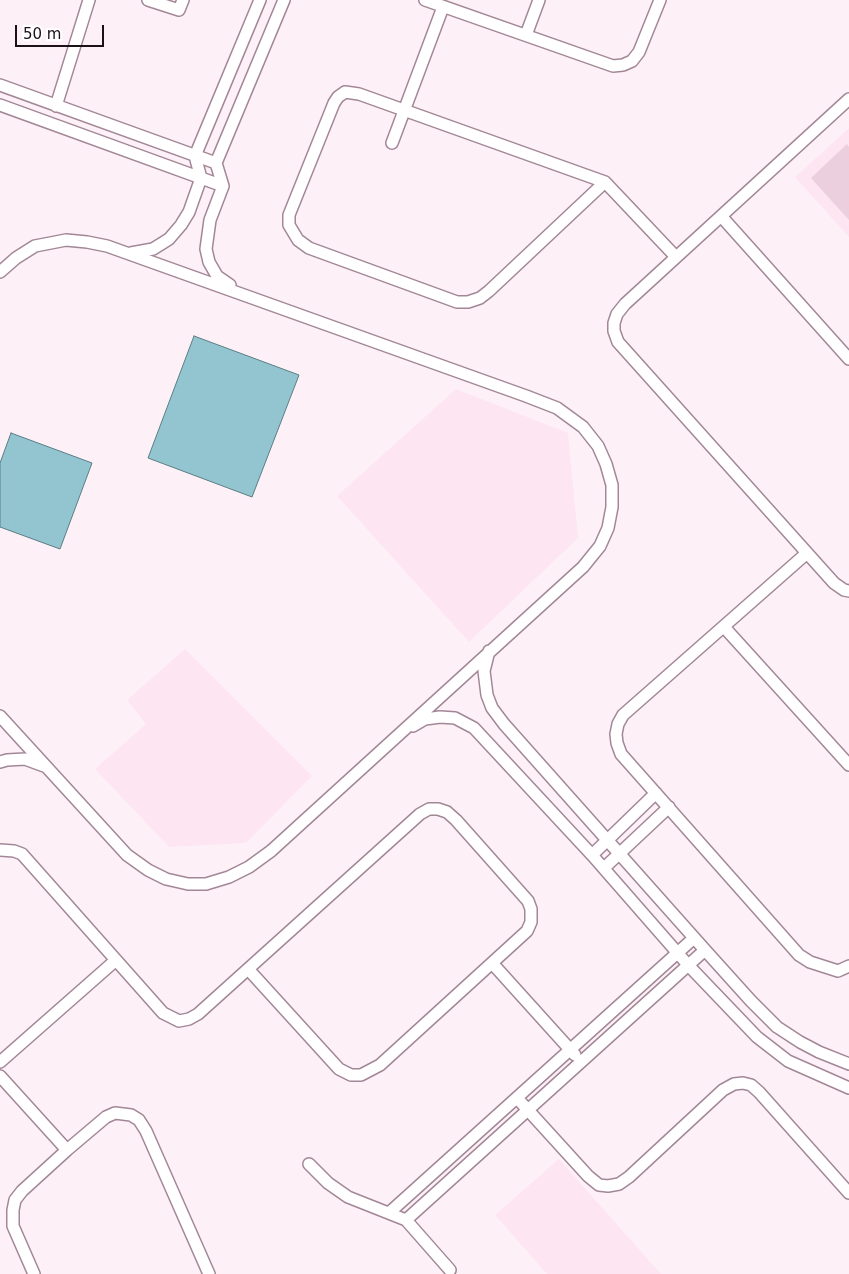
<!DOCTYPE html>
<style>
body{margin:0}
#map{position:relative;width:849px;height:1274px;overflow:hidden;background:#fdf1f7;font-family:"DejaVu Sans",sans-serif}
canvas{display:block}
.scale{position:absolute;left:15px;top:25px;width:89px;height:22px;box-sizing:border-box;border:2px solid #1b1117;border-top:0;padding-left:6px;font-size:15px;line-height:18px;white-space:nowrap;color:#1b1117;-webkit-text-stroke:4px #fff;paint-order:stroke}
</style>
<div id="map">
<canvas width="849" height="1274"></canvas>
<div class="scale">50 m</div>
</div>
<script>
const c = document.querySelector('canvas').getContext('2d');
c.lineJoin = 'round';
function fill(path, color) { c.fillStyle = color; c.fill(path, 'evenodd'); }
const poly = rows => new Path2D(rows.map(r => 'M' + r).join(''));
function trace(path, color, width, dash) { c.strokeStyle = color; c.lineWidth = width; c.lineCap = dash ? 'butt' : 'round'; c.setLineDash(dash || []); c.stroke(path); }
const built = poly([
 [849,128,849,237,795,177],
 [456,389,568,433,578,538,469,642,337,496],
 [185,649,312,776,246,843,169,847,95,769,146,724,127,700],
 [559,1159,661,1274,547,1274,495,1215]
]);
const green = poly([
 [847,144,849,147,849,220,811,178]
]);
const building = poly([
 [194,336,299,375,252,497,148,458,194,336],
 [11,433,92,463,60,549,0,527,0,463,11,433]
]);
const minor = poly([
 [148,0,179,10,183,0],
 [425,0,613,66,623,65,632,61,639,52,660,0],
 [526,35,539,0],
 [0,85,216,163],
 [849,99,625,304,617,314,614,323,614,331,618,342,834,583,844,590,849,591],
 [0,105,223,186],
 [56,106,89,0],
 [392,143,443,7],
 [605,182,489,291,480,298,468,302,457,302,309,248,298,240,289,225,289,215,334,103,338,97,345,92,359,94,605,182,676,257],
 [721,216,849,359],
 [131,253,153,249,169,239,181,225,189,212,201,178,195,156,260,0],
 [0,272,16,258,35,246,66,240,87,242,107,246,526,396,557,408,583,427,598,446,606,464,612,485,612,507,608,528,600,546,583,567,271,851,249,867,229,877,206,884,188,884,166,879,148,870,127,855,0,716],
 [230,285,217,276,209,262,206,249,210,220,223,186,216,163,284,0],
 [807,553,623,715,618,724,616,734,617,743,621,754,799,955,810,962,838,971,849,966],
 [724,627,849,765],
 [489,651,484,671,487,695,492,708,504,724,705,950,751,1001,777,1027,800,1042,819,1052,849,1064],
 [413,726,425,719,440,717,455,718,474,728,592,855,689,966,757,1037,788,1061,849,1088],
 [0,762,7,760,25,759,44,766],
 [0,850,14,851,22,854,163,1013,179,1021,189,1019,198,1014,420,814,429,809,438,809,447,812,456,820,528,901,531,909,531,922,527,931,380,1065,361,1075,351,1075,339,1069,248,969],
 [592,855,656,793],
 [604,868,669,807],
 [492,963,575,1055],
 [0,1062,116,960],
 [0,1076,67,1150],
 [517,1098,588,1176,599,1185,608,1186,619,1184,629,1177,723,1090,734,1084,743,1083,751,1085,759,1092,849,1193],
 [309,1164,328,1183,348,1197,406,1220,450,1270],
 [390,1212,694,938],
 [406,1220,705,950],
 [34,1274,13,1226,13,1210,15,1200,22,1191,67,1150,106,1117,115,1113,131,1115,139,1120,146,1131,209,1274]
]);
fill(built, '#fde5f2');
fill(green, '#ebcfde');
fill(building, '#93c5d0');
trace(building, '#5a7d84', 1);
trace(minor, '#a38797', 14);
trace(minor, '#fff', 11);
</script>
